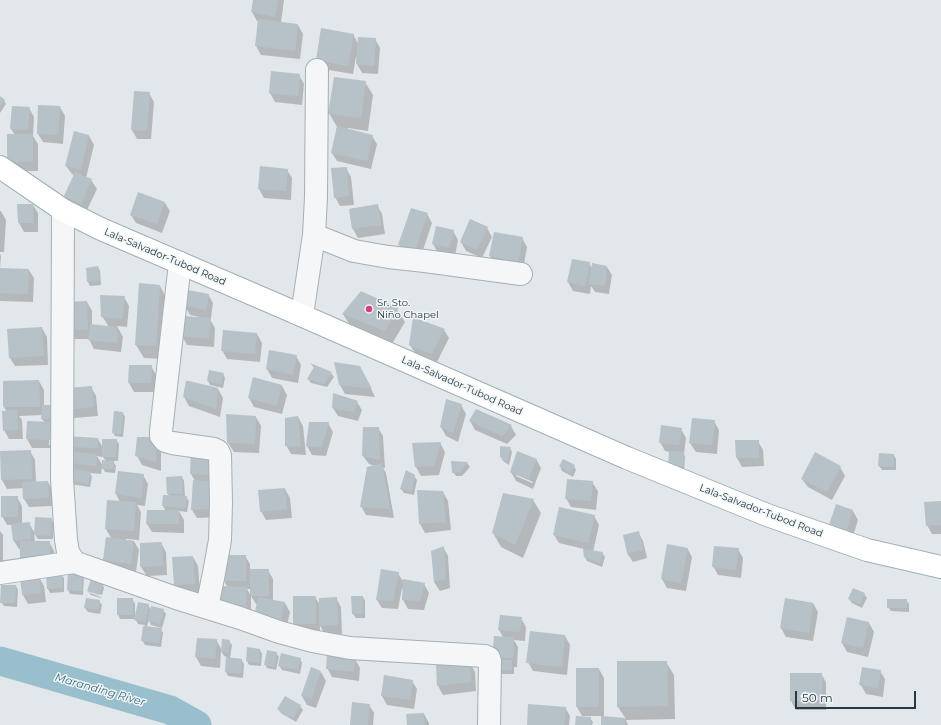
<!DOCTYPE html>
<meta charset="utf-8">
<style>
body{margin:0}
#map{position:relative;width:941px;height:725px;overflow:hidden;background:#e1e7ea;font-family:Montserrat,sans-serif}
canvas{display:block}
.scale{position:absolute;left:795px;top:691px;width:121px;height:18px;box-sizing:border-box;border:2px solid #283943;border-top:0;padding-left:5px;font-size:12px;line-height:14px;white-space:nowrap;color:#283943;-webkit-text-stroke:3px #f0f5f7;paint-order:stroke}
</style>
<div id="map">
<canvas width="941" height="725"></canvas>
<div class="scale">50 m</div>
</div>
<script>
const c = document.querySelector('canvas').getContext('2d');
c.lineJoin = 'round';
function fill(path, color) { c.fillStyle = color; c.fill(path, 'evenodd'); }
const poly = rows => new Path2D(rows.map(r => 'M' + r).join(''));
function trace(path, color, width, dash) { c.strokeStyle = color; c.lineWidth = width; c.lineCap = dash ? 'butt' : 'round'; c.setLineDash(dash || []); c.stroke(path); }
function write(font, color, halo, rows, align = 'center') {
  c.font = font + ' Montserrat,sans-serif'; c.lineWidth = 3; c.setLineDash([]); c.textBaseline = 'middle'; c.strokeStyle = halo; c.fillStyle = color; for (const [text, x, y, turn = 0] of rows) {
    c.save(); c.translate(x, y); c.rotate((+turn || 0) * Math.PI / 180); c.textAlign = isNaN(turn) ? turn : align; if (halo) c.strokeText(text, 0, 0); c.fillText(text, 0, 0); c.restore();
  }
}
const shadow = poly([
 [254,0,284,0,281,23,298,25,303,34,300,59,261,55,256,46,259,21,257,21,252,12],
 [353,34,358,44,375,39,380,48,378,74,362,73,357,64,357,57,356,57,353,74,322,69,317,60],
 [299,75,304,84,302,105,275,102,270,93],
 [365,82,373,95,368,131,348,128,347,130,372,136,377,144,371,169,337,161,332,153,337,127,329,113],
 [149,93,154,102,151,139,137,139,132,130],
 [0,98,4,100,6,104,0,113],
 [13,107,29,108,34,117,33,136,38,144,38,171,13,171,8,162,15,135,11,129],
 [60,107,65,116,63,144,43,142,38,134],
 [75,132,89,136,94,145,86,178,91,180,97,189,86,212,70,205,65,196,74,175,72,174,66,166],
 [346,168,351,177,354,205,340,206,335,197],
 [287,170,292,178,291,200,264,198,259,189],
 [165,203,170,211,162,233,136,223,131,215],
 [18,205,33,205,38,213,38,232,24,232,19,223],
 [377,205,382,214,385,234,358,238,353,229,350,209],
 [0,211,1,211,6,220,4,252,0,252],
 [427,214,432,223,420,259,405,254,400,245],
 [487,228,492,237,482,258,466,251,461,242],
 [453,231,458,240,455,256,438,253,433,244],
 [522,238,527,247,523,270,495,264,490,256],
 [0,254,1,256,0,269,29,270,34,278,33,302,0,301],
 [589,263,592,269,607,267,612,275,609,294,595,292,591,286,590,294,573,291,568,282],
 [98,267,100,271,101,285,90,286,88,282,87,268],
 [160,286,167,299,163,359,144,358,136,345],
 [208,294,213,303,211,318,209,318,215,328,214,347,187,345,182,336,199,318,199,317,190,315,185,306],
 [124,297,129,306,127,327,117,326,123,337,121,352,94,349,89,339,74,339,69,330,87,302,92,311,92,325,109,327,102,316],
 [397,309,405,322,392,344,351,327,343,314],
 [42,328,47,337,48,365,15,366,10,358],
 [444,330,449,338,437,362,415,353,410,345],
 [257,334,262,343,260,362,227,359,222,350],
 [296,356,301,365,298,383,272,378,267,369],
 [312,365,331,373,334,377,327,387,311,383,308,379,314,368],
 [151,366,156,375,156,392,134,392,129,383],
 [223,374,225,378,223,388,210,385,208,381],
 [365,376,375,397,345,394,340,385],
 [254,379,282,386,287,395,282,414,254,407,249,398],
 [39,381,44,390,44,406,56,423,50,423,55,432,55,448,32,448,27,439,45,423,42,419,42,415,19,416,22,420,23,439,9,439,4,430,7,412,4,407],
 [50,430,52,430,51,445,49,445],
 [91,387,96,396,98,416,74,418,69,409],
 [218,389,223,398,220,417,189,406,184,397],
 [357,402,362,410,358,421,338,416,333,408],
 [461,405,466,414,458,442,446,436,441,427],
 [476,410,511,426,516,435,507,444,475,430,470,421],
 [123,413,125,417,123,437,115,436,113,432],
 [256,417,261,426,259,453,234,452,228,443],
 [298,417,303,426,306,455,291,454,286,445],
 [714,421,719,430,717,454,696,452,690,443],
 [328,423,333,432,326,456,312,455,307,446],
 [378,428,383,436,385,468,383,468,386,473,394,518,366,515,361,506,375,466,369,464,363,456],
 [681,429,686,438,684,454,685,457,684,471,672,470,670,452,665,451,660,442],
 [138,438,161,447,161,471,142,465,137,456],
 [98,439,103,448,116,440,119,444,118,461,113,461,116,466,115,473,105,472,102,466,101,474,90,473,92,477,90,487,70,484,67,446],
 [97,456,103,457,106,461,103,466],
 [758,441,763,450,764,466,742,467,737,458],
 [440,443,445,452,439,475,421,476,416,467,414,444],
 [510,448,512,452,509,465,503,461,501,457],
 [30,451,35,460,36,482,48,482,53,491,53,506,29,507,24,499,24,488,7,489,2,480],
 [192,453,210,454,221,517,197,518,192,510,195,481,191,474],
 [879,455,894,455,896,459,896,470,882,470,879,466],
 [536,459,541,468,533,489,516,481,511,472],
 [516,474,533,482,532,483,516,476],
 [452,462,467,463,470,467,462,476,456,476,453,472],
 [560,466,574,466,576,470,573,477,562,471],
 [840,467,845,476,832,500,808,487,802,479],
 [119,472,143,475,148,484,145,506,137,505,141,512,139,540,126,539,126,540,134,541,139,550,136,572,109,569,104,560,111,538,106,529,120,502,116,494],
 [414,476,417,480,414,495,404,493,401,489],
 [182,477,184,481,185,497,186,497,189,501,187,512,179,511,184,520,184,533,152,532,147,524,166,511,163,506,169,496,168,494],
 [592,482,598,491,596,510,571,507,566,498],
 [285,489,290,498,292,518,266,520,261,511],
 [418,491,443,492,448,501,451,530,425,533,420,524],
 [17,497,22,506,22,524,29,523,35,534,51,519,54,523,53,539,38,539,34,533,35,542,49,542,54,551,54,571,21,549,19,549,14,541,12,525,7,525,2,516],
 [533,500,541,513,523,558,501,547,493,533],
 [941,502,941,534,932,534,927,525],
 [853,511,858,520,852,539,835,533,830,525],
 [594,516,599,525,593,552,602,553,605,557,602,567,587,561,585,557,584,549,559,543,554,535],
 [0,531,3,535,3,561,0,561],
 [638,532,643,541,647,558,633,562,627,553],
 [161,543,166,552,167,575,147,576,141,567,141,544],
 [668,545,687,548,692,557,686,591,667,588,662,579],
 [443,547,448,556,450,588,440,591,434,582,432,552],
 [738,549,743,558,741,578,718,575,713,566],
 [245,556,250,564,250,570,268,570,273,579,273,601,285,603,290,612,286,631,257,604,256,604,251,596,251,616,222,615,228,588,224,581],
 [247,589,251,589,251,596],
 [193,557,198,566,200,593,180,594,175,585,174,558],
 [82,573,84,577,83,595,70,594,68,590],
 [398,573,402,580,424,584,429,593,424,610,408,609,403,600,403,588,402,588,398,609,382,608,377,600],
 [61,574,64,578,64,592,50,593,48,589],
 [39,577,44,586,46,602,28,604,23,595,21,579],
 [102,583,104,588,102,595,90,591,90,593,101,597,101,598,91,595,88,591],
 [16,586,18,590,17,607,4,606,1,602],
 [864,594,867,598,862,608,852,603,849,599],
 [315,597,320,605,336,598,341,607,342,634,325,634,320,626,320,632,299,633,294,624],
 [363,597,365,601,365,618,356,618,353,614],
 [132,599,135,604,135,619,120,619,118,614],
 [786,599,813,603,818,612,813,641,786,637,781,628],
 [906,600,909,604,909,612,891,611,888,607],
 [99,601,102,605,100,614,88,612,85,608],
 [148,605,151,610,163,610,166,614,162,628,151,625,149,620,147,627,161,629,163,633,161,647,145,645,142,640,145,625,138,624,136,620],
 [521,618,526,627,525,641,514,640,518,647,517,667,514,667,514,674,496,674,503,637,499,630],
 [869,623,874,632,868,657,847,652,842,643],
 [565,636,570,645,567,675,533,671,528,662],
 [198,639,216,640,222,650,229,641,232,645,230,658,241,659,244,664,243,678,228,676,226,672,227,657,224,656,221,651,220,668,201,666,196,657],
 [260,650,262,654,261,666,249,665,247,661],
 [276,653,279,657,276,670,267,668,265,664],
 [300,659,302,663,300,674,282,670,279,665],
 [355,659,360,668,359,681,332,677,327,668],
 [666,662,674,675,675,719,626,720,628,725,602,725,603,716,582,716,577,707,599,669,604,678,604,717,626,719,618,707],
 [470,663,475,672,476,691,443,695,438,686],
 [880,671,885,679,883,697,866,694,861,685],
 [321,672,326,681,316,708,307,705,302,696],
 [791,674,821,674,826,682,826,710,796,710,791,701],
 [385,677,412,681,417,689,414,709,387,705,382,696],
 [286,697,300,706,303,710,296,722,281,713,278,709],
 [369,705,374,713,373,725,351,725],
 [565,707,570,716,569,725,528,725],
 [424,714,429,723,429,725,408,725],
 [590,718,593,722,592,725,576,725]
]);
const river = poly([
 [0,661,170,710,197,725]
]);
const building = poly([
 [253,0,278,0,275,17,251,12],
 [258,19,298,24,295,51,255,46],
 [321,28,354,34,348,66,316,60],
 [358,37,376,38,374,66,356,64],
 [271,71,300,74,298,96,269,93],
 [334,77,366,81,361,118,328,114],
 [134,91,150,92,147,131,131,130],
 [0,96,5,100,0,106],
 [38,105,60,106,58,135,37,134],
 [12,106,30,107,28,130,10,129],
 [337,126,373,135,367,161,331,153],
 [74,131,89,135,81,170,65,166],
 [7,134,33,134,33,162,7,162],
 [260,166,288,169,286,191,258,189],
 [347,167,349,196,334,198,331,168],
 [75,172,92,179,81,204,64,196],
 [138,192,165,202,157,224,130,215],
 [17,204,33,204,34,223,18,223],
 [378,204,381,225,352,229,349,209],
 [411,208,428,213,415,251,398,245],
 [470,219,488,227,477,250,460,242],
 [436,226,454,230,450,248,432,244],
 [494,232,523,237,518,262,489,256],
 [572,259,590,262,585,286,567,282],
 [592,263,607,266,605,286,589,284],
 [98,266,100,281,87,282,86,268],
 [0,268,29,269,28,294,0,293],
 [139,283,160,285,156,346,135,345],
 [187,290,209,294,206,310,184,306],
 [361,291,398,308,385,331,342,314],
 [100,295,125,296,122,319,101,317],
 [87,301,88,330,68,330,67,302],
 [183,316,211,318,209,339,181,336],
 [413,317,445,329,432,354,409,345],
 [90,324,118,327,117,343,88,340],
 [42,327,44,356,9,358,7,329],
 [223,330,257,333,255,354,221,351],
 [269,350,297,355,293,375,266,369],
 [334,362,360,366,372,389,339,385],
 [310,363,332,372,324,384,307,379,314,367],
 [129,365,152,365,151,383,128,383],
 [209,370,224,373,221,384,207,381],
 [253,377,282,385,277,406,248,398],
 [39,380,40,407,3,407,3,381],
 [186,381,189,381,218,388,216,409,183,397],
 [92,386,94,407,68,410,67,388],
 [333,393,358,401,353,412,332,408],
 [446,399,462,404,453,433,440,427],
 [42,405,54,405,54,419,41,419],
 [476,409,512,425,502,436,469,421],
 [17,410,18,430,3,431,2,411],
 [114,411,123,412,121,434,112,433],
 [226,414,256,416,255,444,227,443],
 [298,416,301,447,285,446,285,418],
 [692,418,715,420,712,445,689,443],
 [27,421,51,422,50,440,26,439],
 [309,422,329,422,322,447,306,446],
 [661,425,682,428,679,445,659,443],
 [363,427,379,427,380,460,362,456],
 [66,436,98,438,98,448,66,447],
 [137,437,157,437,156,462,135,456],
 [102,439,117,439,116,457,102,457],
 [735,440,759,440,759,458,736,458],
 [441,442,434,466,415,467,412,443],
 [500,446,511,447,507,462,500,457],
 [31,450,32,479,1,480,0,451],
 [66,451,97,454,96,466,65,462],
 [517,451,537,459,528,480,510,472],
 [669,451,684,452,683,467,668,466],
 [191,452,211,453,211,475,190,474],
 [815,452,841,466,827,492,801,479],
 [879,453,894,454,894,467,878,466],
 [563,459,575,465,570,473,559,466],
 [102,460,114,461,114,469,102,469],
 [451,461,468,462,460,472,452,473],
 [382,463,390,509,360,507,367,467],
 [68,468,91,472,88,484,66,480],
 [406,470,415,475,412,491,400,489],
 [118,471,144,474,141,498,115,494],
 [182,476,183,494,167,494,166,477],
 [567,479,593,481,591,501,565,499],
 [193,480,216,482,216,508,191,510],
 [48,481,49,498,23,499,22,482],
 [285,488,287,509,260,512,258,490],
 [417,490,443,491,446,522,419,524],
 [503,493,534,499,515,545,492,533],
 [163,495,187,496,185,508,162,506],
 [1,496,18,496,18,517,1,517],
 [107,500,136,502,134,531,105,529],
 [941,501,941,525,926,526,924,502],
 [836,504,853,510,847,530,829,525],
 [559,507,595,515,588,543,553,535],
 [147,510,179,510,179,524,146,524],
 [35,517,52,518,51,536,34,535],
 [30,522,31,539,13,541,11,524],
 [639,531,643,550,627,553,623,535],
 [106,537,134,541,131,564,103,560],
 [20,541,50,541,50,562,20,562],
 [162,542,163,566,140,567,140,543],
 [667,544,688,548,681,583,661,579],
 [444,546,446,579,434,582,431,551],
 [714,546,739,548,736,570,712,567],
 [583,549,603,552,600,563,584,557],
 [223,555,246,555,246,581,223,581],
 [193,556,195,584,174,585,172,557],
 [250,569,269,569,269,596,250,596],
 [381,569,399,572,393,601,376,600],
 [68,572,83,572,82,591,67,590],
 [62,573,63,588,47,589,46,574],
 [39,576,41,593,22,595,20,578],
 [91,579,103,583,99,595,87,591],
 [403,579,425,583,420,601,402,600],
 [1,585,16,585,15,603,0,603],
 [217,586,247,587,246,607,216,607],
 [853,588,865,593,860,604,848,599],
 [293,596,316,596,316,624,293,624],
 [351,596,363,596,363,614,352,614],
 [258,597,285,602,281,622,254,617],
 [337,597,338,625,319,626,319,598],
 [86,598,100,600,98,610,84,608],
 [117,598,133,598,133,615,117,615],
 [785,598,813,603,809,633,780,628],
 [887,599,907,599,907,608,887,608],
 [138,602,149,604,145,622,134,620],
 [151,606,164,609,160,624,148,621],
 [500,615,522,617,520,632,498,630],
 [847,617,869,622,863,648,841,643],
 [143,626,162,628,159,643,141,641],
 [530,631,565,635,562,667,526,663],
 [494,636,514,637,513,658,492,657],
 [197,638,217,639,215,659,195,657],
 [222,639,230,640,228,653,221,652],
 [247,647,260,649,259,663,246,661],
 [267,650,277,652,274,667,264,665],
 [281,653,301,658,298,670,278,666],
 [327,654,356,658,354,672,326,669],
 [226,657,242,659,241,674,225,672],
 [493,660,512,660,512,670,493,670],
 [617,661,667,661,668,706,617,707],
 [470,662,471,682,437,686,436,664],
 [311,667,321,671,311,699,301,696],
 [862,667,881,670,878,688,859,685],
 [576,668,599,668,599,707,576,707],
 [790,673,822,673,822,701,790,701],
 [384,675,413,680,410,700,381,696],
 [285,696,301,705,293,719,277,709],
 [352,702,370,704,368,725,350,725],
 [528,704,566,707,564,725,527,725],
 [424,713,425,725,407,725,406,714],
 [576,716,591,717,590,725,575,725],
 [601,716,626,718,625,725,601,725]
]);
const minor = poly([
 [63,210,62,479,66,540,68,552,74,562,176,598,240,618,279,632,312,641,350,648,485,656,489,658,490,661,489,725],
 [314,235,354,251,388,257,425,261,521,274],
 [180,263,161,431,161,436,165,441,172,443,214,449,218,451,220,455,221,503,220,540,214,573,207,607],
 [302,315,314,235,316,197,317,70],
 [0,573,74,562]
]);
const major = poly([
 [0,167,63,210,101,229,287,309,627,458,767,515,867,550,941,567]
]);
const markers = [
 [369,309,4,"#d5407d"]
];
const streetNames = [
 ["Lala-Salvador-Tubod Road",165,257,23],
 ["Lala-Salvador-Tubod Road",462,386,24],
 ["Lala-Salvador-Tubod Road",761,511,21]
];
const poiNames = [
 ["Sr. Sto.",377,303],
 ["Niño Chapel",377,315]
];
const waterNames = [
 ["Maranding River",100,690,16]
];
fill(shadow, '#0003');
trace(river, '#9abfcc', 29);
fill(building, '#b7c1c8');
trace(minor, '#a6afb5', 24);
trace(major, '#9fafb6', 24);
trace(minor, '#f4f6f8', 22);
trace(major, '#fff', 22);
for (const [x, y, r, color] of markers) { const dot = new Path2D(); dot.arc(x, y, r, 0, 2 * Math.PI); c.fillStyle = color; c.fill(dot); trace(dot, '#f0f5f7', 1.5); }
write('10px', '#283943', '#f0f5f7', streetNames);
write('10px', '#283943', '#f0f5f7', poiNames, 'left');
write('italic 11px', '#306379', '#f0f5f7', waterNames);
</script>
